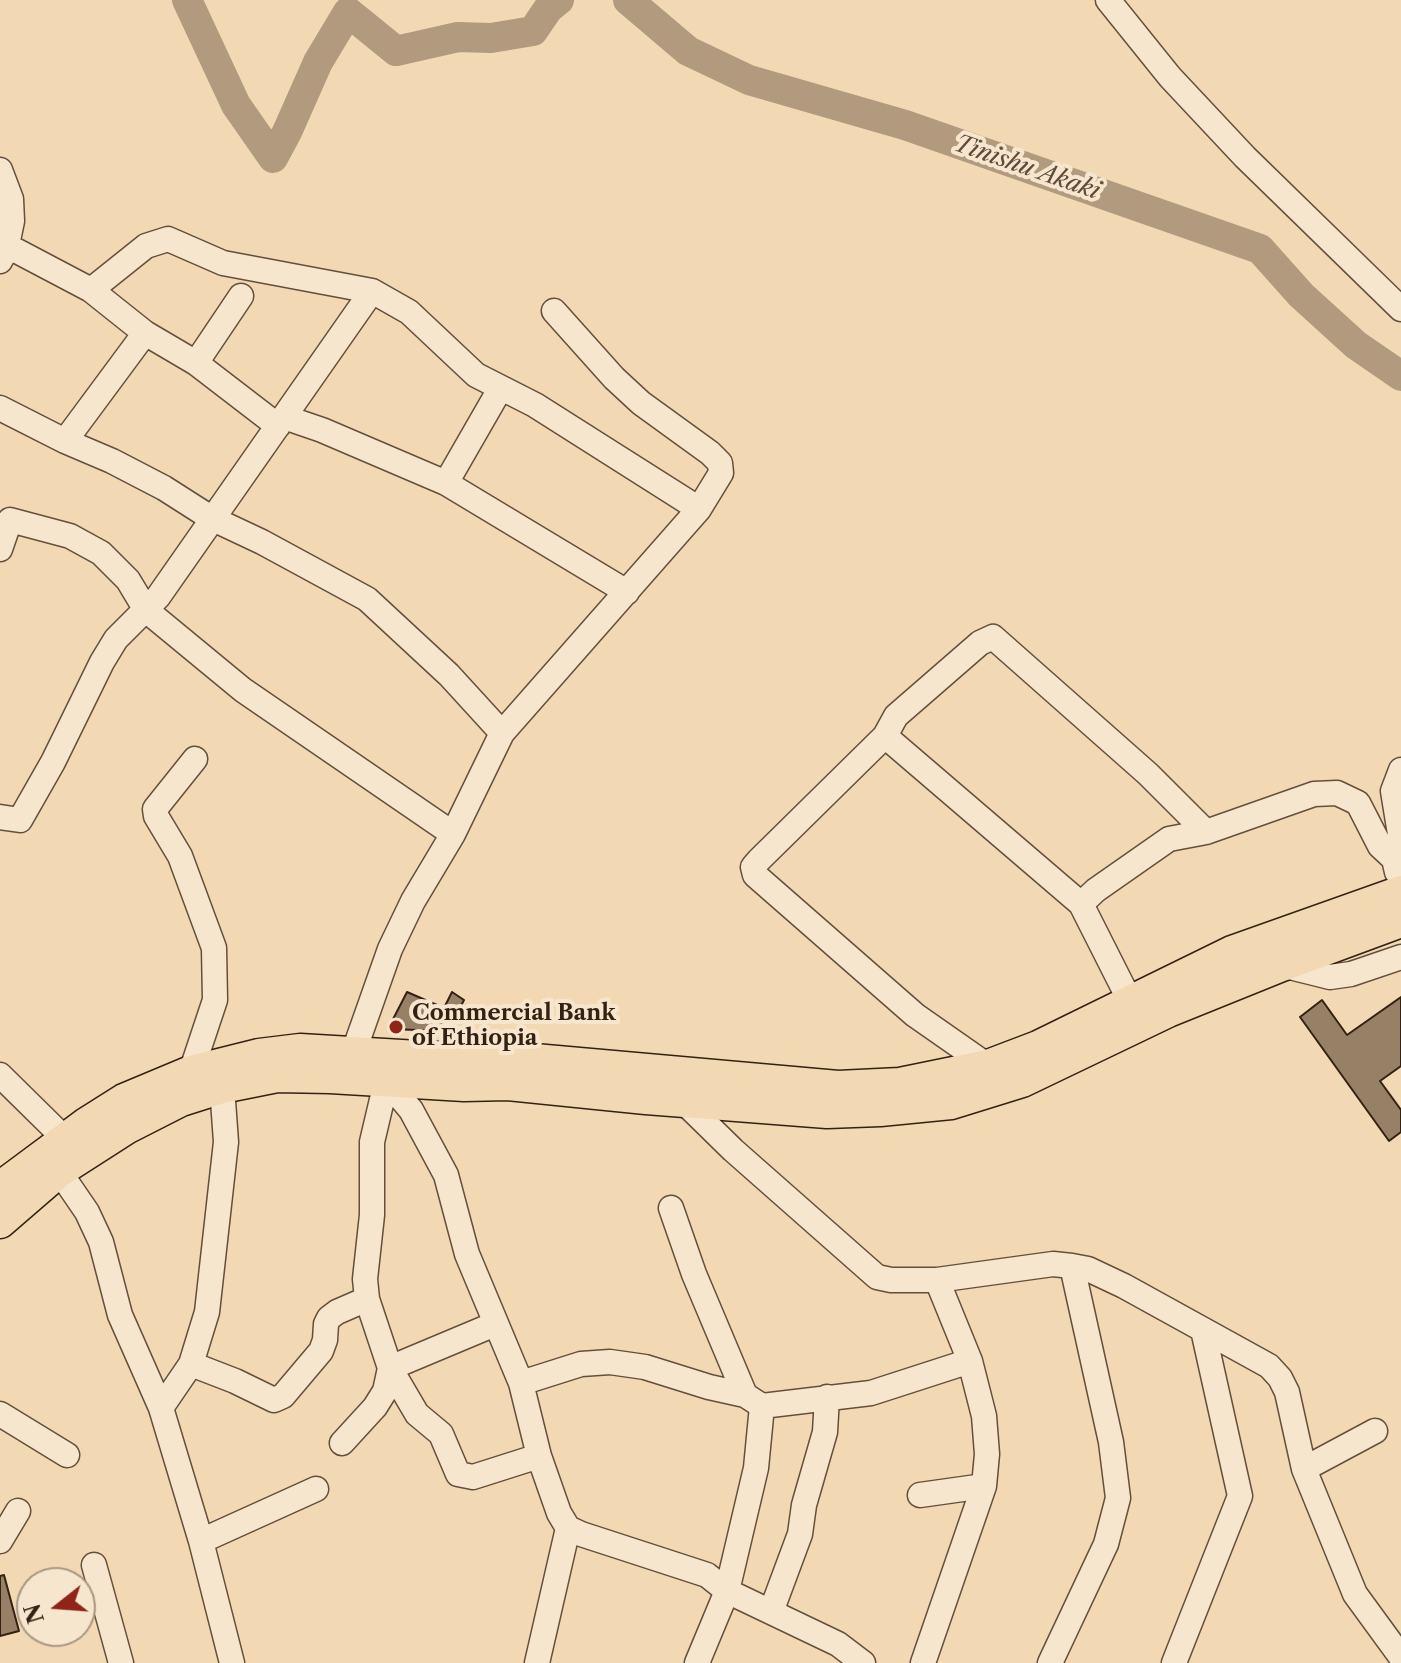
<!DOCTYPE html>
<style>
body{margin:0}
#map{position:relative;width:1401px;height:1663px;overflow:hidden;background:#f2d9b3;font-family:"Libre Caslon Text",serif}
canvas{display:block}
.north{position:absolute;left:16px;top:1567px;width:80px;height:80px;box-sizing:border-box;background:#f7e6ce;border:2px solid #a99784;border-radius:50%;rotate:253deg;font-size:22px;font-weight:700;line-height:32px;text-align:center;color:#332114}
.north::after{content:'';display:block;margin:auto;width:28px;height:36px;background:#8f2418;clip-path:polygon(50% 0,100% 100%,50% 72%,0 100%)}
</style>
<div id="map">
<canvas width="1401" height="1663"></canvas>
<div class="north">N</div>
</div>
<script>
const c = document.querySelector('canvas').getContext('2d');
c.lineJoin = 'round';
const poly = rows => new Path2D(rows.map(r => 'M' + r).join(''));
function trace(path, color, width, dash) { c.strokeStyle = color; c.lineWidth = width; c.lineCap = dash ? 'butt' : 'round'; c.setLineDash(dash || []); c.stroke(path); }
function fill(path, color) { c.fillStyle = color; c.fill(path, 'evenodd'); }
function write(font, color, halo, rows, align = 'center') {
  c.font = font + ' "Libre Caslon Text",serif'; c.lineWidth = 8; c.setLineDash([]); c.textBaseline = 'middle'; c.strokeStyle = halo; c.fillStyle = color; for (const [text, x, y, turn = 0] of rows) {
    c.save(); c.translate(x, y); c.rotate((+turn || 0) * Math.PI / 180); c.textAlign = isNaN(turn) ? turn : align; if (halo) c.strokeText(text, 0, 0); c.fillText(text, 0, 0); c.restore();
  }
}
const river = poly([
 [187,0,236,105,273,158,287,132,318,62,348,12,396,51,458,37,491,38,533,31,548,9,559,0],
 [628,0,688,51,749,80,905,125,1260,249,1301,295,1356,345,1401,376]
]);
const building = poly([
 [407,992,444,1008,452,992,464,1000,448,1031,388,1029,407,992],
 [1401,997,1401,1066,1380,1081,1401,1110,1401,1132,1389,1141,1300,1017,1322,1000,1347,1035,1401,997],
 [4,1575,19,1631,0,1636,0,1576,4,1575]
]);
const minor = poly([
 [1108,0,1170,77,1245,157,1401,309],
 [0,170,11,199,12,221,6,250,0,251],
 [0,261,6,250,17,251,91,290,145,333,196,363,278,426],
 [91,290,146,246,168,239,223,263,372,291,409,312,476,375,535,405,699,509],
 [196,363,241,296],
 [0,408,65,441,112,461,164,488,211,518,262,542,367,599,449,675,502,733],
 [284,417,322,430,446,483,627,592],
 [65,441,145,333],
 [446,483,500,389],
 [0,549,10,520,70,536,101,553,128,580,146,610,243,690,453,834],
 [885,736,1081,904,1130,1001],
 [0,817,20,820,53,762,102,662,116,639,158,597,372,291],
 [1397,872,1394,859,1400,834,1393,791,1401,770],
 [1081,904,1096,890,1169,839,1206,832,1314,794,1337,793,1358,803,1380,846,1394,859],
 [1282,965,1330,977,1351,974,1401,957],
 [354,1051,390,949,413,901,453,834,502,733,699,509,721,473,720,463,710,453,641,403,614,378,554,311],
 [988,1066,915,1015,755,875,753,867,759,860,885,736,896,716,980,643,993,637,1148,774,1206,832],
 [191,1072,215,1000,214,948,180,856,156,816,155,809,195,759],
 [0,1075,65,1139],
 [385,1081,384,1091,400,1097,411,1110,446,1175,467,1254,521,1383,539,1456,559,1513,568,1528,581,1534,707,1575,727,1591,838,1644,863,1663],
 [685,1095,684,1102,733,1150,877,1277,891,1280,937,1280,1053,1264,1072,1266,1088,1269,1124,1286,1269,1366,1280,1378,1287,1392,1304,1469,1355,1594,1401,1657],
 [59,1171,87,1212,101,1242,120,1315,161,1408,201,1541,232,1663],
 [671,1208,694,1274,745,1395,762,1406,871,1393,970,1361],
 [495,1324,390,1368,417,1414,441,1434,458,1474,473,1477,539,1456],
 [191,1364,235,1381,274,1400,283,1396,321,1351,325,1340,326,1324,329,1318,337,1312,367,1299],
 [521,1383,581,1364,610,1362,645,1367,709,1387,745,1395],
 [161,1408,191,1364,207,1312,226,1142,222,1087],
 [0,1414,67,1455],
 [342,1443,375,1407,385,1391,390,1368,367,1299,365,1279,372,1215,372,1142,384,1091],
 [1304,1469,1375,1431],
 [920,1495,984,1486],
 [0,1541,18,1511],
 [201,1541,316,1489],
 [94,1565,121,1663],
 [771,1612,800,1534,804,1505,825,1432,827,1397],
 [537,1663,568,1528],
 [697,1663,727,1591,756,1468,762,1406],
 [923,1663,984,1486,987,1454,984,1416,970,1361,937,1280],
 [1050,1663,1106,1544,1118,1498,1111,1442,1072,1266],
 [1174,1663,1240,1496,1203,1330]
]);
const major = poly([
 [0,1188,86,1124,124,1100,191,1072,259,1055,300,1050,435,1058,512,1058,838,1087,900,1084,988,1066,1038,1047,1232,952,1401,892],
 [0,1222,59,1171,126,1128,181,1100,222,1087,277,1076,330,1077,464,1085,508,1084,646,1098,827,1112,880,1110,951,1103,1022,1081,1168,1011,1282,965,1401,921]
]);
const markers = [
 [396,1027,8,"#8f2418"]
];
const poiNames = [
 ["Commercial Bank",412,1014],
 ["of Ethiopia",412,1039]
];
const waterNames = [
 ["Tinishu Akaki",1027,168,19]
];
trace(river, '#b19a7d', 30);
fill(building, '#968167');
trace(building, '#332114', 2);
trace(minor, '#634f3c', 27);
trace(major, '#332114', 35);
trace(minor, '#f7e6ce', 24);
trace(major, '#f2d9b3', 32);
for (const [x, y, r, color] of markers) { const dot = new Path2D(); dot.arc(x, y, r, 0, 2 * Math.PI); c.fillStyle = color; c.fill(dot); trace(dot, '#f7e6ce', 3); }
write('bold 22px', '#332114', '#f7e6ce', poiNames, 'left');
write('italic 24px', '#5f4b39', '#f7e6ce', waterNames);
</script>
